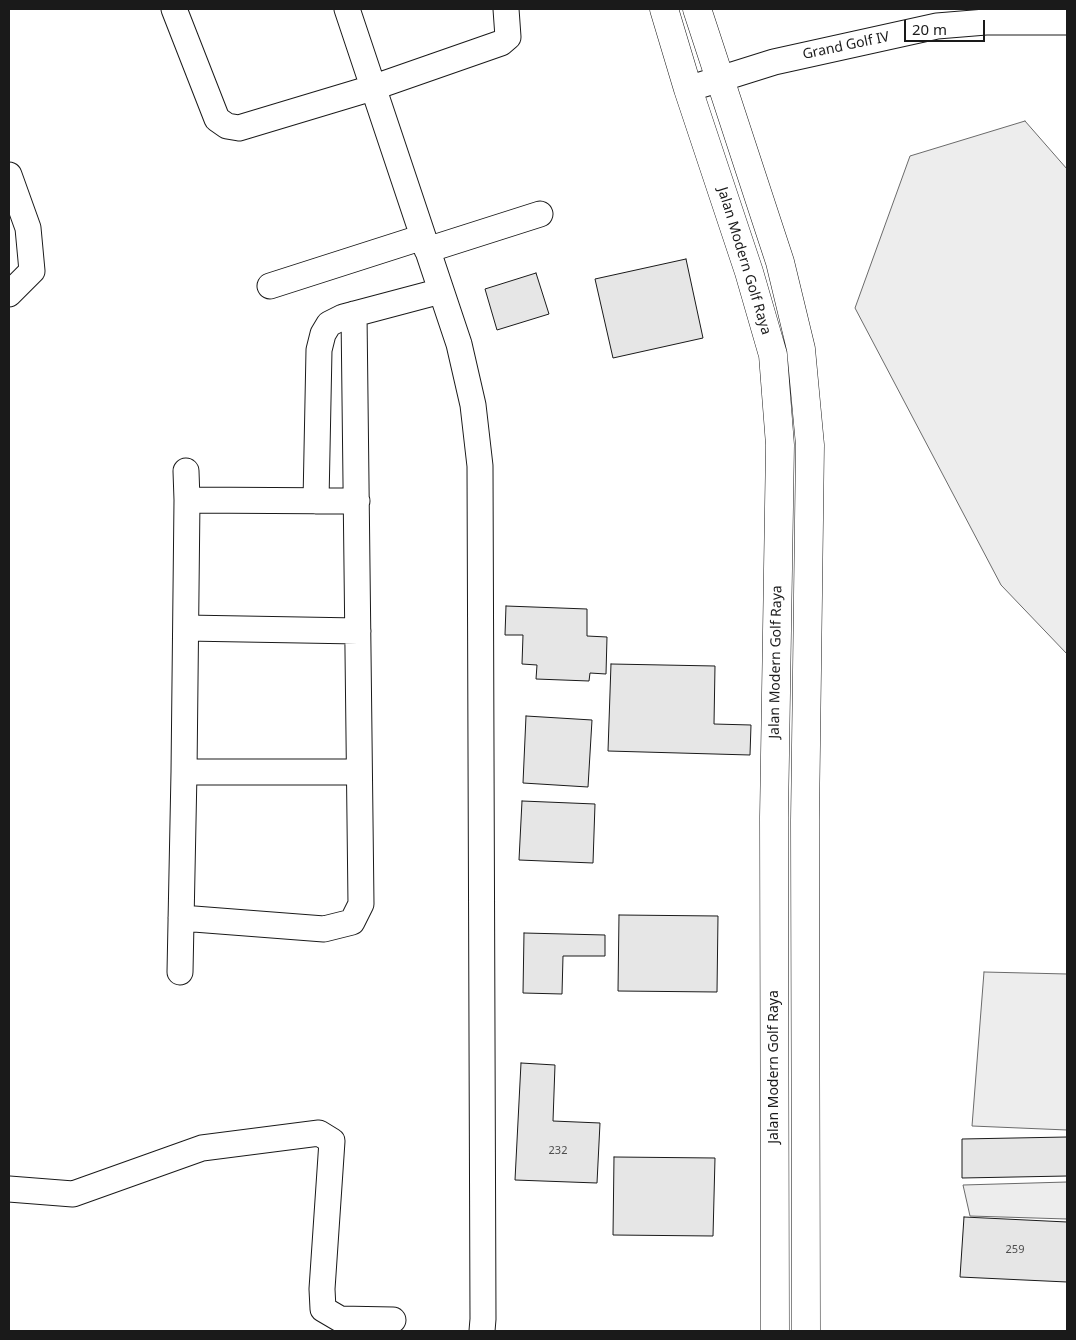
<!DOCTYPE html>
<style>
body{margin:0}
#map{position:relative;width:1076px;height:1340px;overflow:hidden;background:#fff;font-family:"Noto Sans",sans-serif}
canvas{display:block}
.frame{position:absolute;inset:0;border:10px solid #1a1a1a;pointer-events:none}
.scale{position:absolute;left:904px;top:20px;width:81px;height:22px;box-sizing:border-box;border:2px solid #1a1a1a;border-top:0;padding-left:6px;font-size:15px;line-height:18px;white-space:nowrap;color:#1a1a1a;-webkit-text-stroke:4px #fff;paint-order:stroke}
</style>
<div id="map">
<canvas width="1076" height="1340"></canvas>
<div class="frame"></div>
<div class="scale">20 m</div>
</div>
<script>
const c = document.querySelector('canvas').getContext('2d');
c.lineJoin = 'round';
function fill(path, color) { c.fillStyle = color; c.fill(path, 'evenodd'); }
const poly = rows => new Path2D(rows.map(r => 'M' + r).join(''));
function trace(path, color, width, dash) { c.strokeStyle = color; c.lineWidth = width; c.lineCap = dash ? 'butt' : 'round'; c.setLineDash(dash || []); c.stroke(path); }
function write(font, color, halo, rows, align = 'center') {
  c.font = font + ' "Noto Sans",sans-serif'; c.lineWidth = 4; c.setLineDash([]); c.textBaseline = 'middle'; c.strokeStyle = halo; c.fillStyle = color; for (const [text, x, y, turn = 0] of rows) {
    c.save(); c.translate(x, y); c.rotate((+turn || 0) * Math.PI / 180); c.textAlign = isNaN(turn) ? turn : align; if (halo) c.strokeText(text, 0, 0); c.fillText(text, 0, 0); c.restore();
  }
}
const built = poly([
 [1025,121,1067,169,1067,654,1001,585,855,308,910,156,1025,121],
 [984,972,1067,974,1067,1130,972,1126,984,972],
 [1067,1182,1067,1219,970,1216,963,1185,1067,1182]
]);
const building = poly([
 [686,259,703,338,613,358,595,279,686,259],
 [536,273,549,314,497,330,485,289,536,273],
 [506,606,587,609,587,636,607,637,606,674,590,673,589,681,536,679,537,665,522,664,523,635,505,635,506,606],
 [611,664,715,666,714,724,751,725,750,755,608,751,611,664],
 [526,716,592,720,588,787,523,783,526,716],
 [522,801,595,804,593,863,519,860,522,801],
 [619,915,718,916,717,992,618,991,619,915],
 [524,933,605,935,605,956,563,956,562,994,523,993,524,933],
 [521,1063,555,1065,553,1121,600,1123,597,1183,515,1180,521,1063],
 [1067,1137,1067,1176,962,1178,962,1139,1067,1137],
 [614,1157,715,1158,713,1236,613,1235,614,1157],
 [964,1217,1067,1222,1067,1282,960,1277,964,1217]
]);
const street = poly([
 [174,9,217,119,227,126,239,128,372,88,501,43,508,37,506,9],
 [347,9,459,344,473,405,480,466,483,1319,482,1331],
 [688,89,774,62,937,26,986,22,1067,22],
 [9,175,28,228,32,271,9,294],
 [427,250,540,214],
 [270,286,423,237],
 [187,500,357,501],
 [316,501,319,350,323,334,329,324,343,317,441,291],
 [186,628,358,631],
 [184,772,358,772],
 [181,918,324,929,352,922,361,904,354,314],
 [180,972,184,772,187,500,186,471],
 [9,1189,73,1194,202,1148,319,1133,332,1141,322,1289,323,1309,340,1319,393,1320]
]);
const secondary = poly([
 [664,9,688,89,749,272,773,355,780,445,774,817,775,1331],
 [697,9,780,262,801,349,810,445,805,820,806,1331]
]);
const numberNames = [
 ["232",558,1151],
 ["259",1015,1250]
];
const streetNames = [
 ["Grand Golf IV",846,46,-12],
 ["Jalan Modern Golf Raya",744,261,73],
 ["Jalan Modern Golf Raya",776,662,-89],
 ["Jalan Modern Golf Raya",774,1067,-90]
];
fill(built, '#ededed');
trace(built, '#6a6a6a', 1);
fill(building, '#e6e6e6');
trace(building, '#1a1a1a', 1);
trace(street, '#1a1a1a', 27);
trace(secondary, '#1a1a1a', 29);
trace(street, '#fff', 25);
trace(secondary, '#fff', 28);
write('11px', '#4d4d4d', null, numberNames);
write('14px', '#1a1a1a', '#fff', streetNames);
</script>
